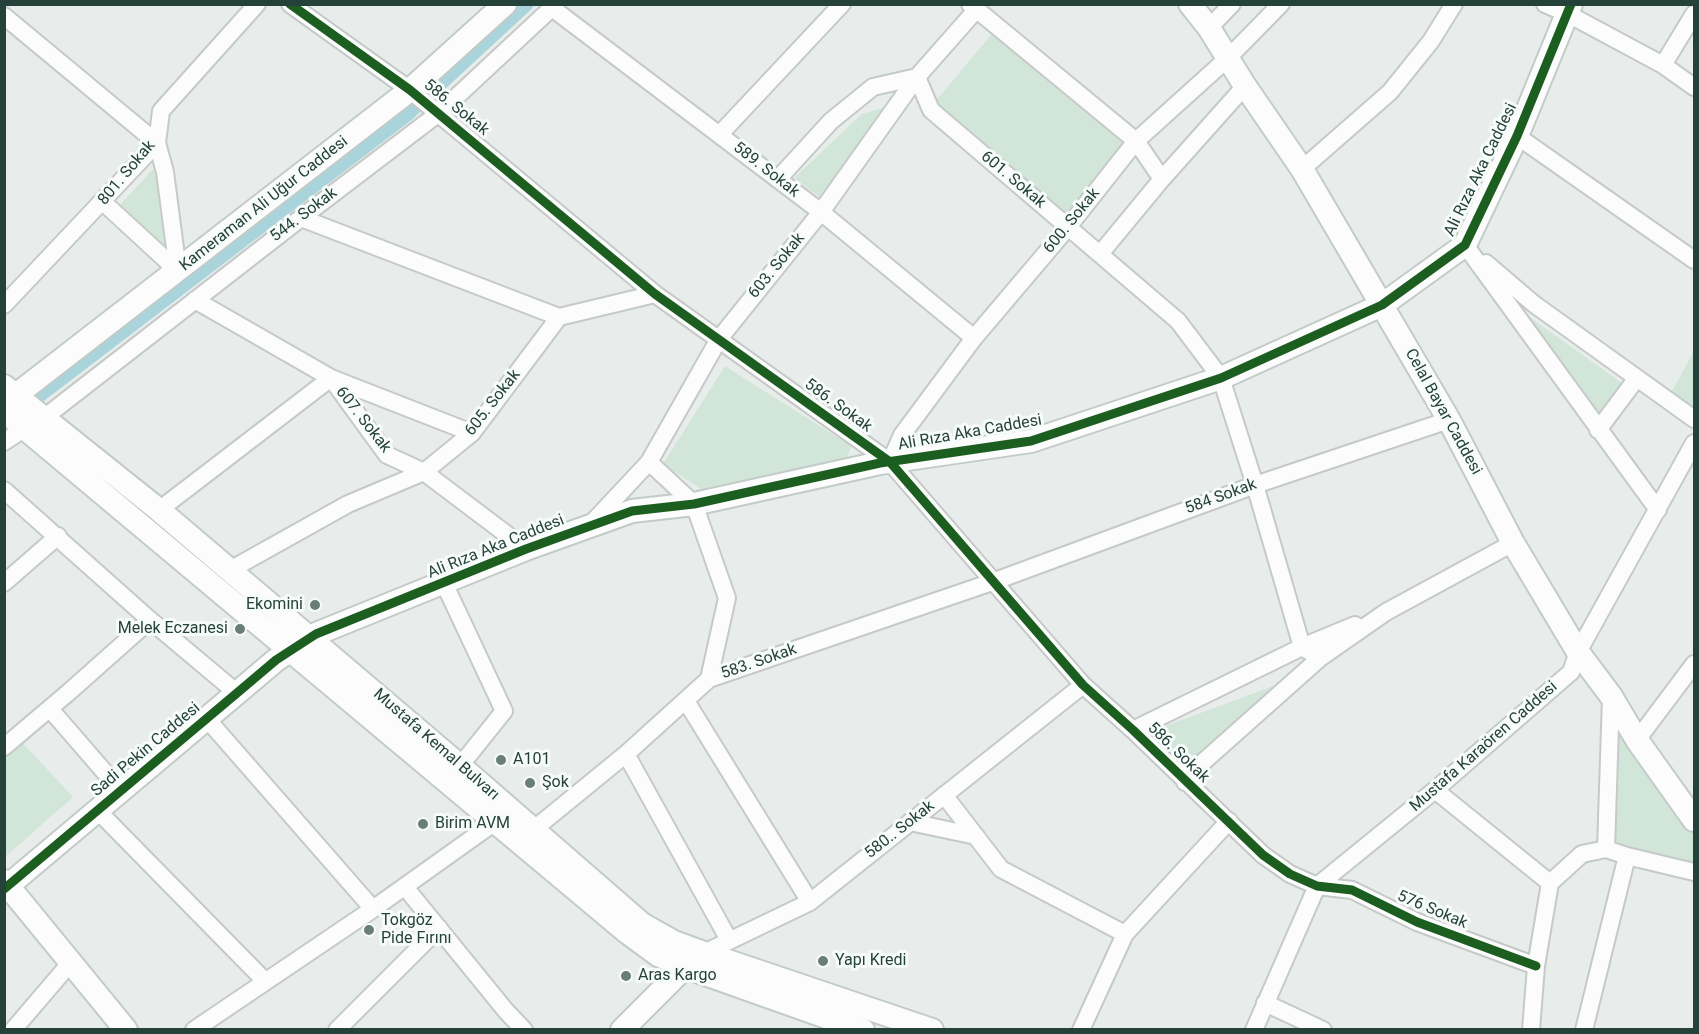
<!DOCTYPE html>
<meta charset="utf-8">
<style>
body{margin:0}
#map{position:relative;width:1699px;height:1034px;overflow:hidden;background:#e8edeb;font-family:Roboto,sans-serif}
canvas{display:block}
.frame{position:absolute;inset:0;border:6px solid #24423a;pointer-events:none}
</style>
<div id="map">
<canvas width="1699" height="1034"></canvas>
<div class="frame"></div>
</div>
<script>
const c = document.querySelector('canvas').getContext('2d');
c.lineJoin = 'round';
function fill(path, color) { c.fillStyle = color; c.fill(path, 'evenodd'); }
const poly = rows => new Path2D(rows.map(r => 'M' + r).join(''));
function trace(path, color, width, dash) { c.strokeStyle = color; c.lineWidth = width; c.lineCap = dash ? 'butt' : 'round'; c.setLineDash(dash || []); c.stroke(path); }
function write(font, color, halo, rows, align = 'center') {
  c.font = font + ' Roboto,sans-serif'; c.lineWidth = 6; c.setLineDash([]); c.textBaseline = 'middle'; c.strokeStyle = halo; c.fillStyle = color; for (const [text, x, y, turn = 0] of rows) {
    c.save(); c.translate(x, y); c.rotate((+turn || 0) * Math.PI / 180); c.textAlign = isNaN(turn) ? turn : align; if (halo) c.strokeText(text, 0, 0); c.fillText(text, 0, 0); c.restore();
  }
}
const green = poly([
 [992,34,1124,144,1065,214,933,104],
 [892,105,822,199,794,178,862,114],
 [155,167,165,250,118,207],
 [1521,311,1626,386,1598,421],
 [1694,351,1694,407,1671,393],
 [725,366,851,446,847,459,701,489,663,464],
 [1292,679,1187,771,1152,731],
 [1611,696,1694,820,1694,872,1606,849],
 [21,741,73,797,5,857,5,755]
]);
const canal = poly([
 [21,409,407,114,526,4]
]);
const street = poly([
 [290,4,410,90,655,294,890,462,1083,685,1133,730,1263,855,1290,874,1317,886,1352,890,1417,922,1536,966],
 [970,4,1136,141,1162,179],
 [1545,4,1568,14,1663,65,1694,87],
 [552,8,821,212,974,338],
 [4,16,157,143,165,172,178,271],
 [1209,28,1232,4],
 [1663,65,1694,14],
 [720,134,842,4],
 [1517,136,1694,260],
 [1302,169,1390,92,1431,41,1454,4],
 [778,179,831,121,873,87,917,77,931,110,1178,321,1221,378,1255,485,1302,647,1320,658],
 [103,202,178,271],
 [301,218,559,317],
 [1465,245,1658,510],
 [1100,254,1162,179,1245,86],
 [1486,263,1534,304,1694,419],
 [195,300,331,378,387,455,424,472,526,549],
 [4,305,157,143,161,111,257,4],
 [45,417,301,218,439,113,556,4],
 [1598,430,1637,378],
 [4,442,25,428],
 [649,462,694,504,727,598,709,679],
 [890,462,902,435,974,338,1068,227,1136,141,1228,58,1281,4],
 [4,490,150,620,237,693],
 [159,510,331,378,472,433],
 [591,524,649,462,719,339,821,212,917,77,976,10],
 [230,570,348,504,424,472,472,433,559,317,655,294],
 [4,583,58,536],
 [444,583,504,711,460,766],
 [686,701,810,902],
 [50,709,121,791],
 [207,719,373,909],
 [1133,730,1302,647,1355,625],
 [1637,740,1694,664],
 [4,747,69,692,150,620],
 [626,754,729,940],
 [1185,782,1202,763,1320,658,1386,612,1513,543],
 [1435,790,1550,883],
 [944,795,1001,869,1125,934],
 [98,811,265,981],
 [910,822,976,836],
 [533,830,626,754,709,679,995,581,1255,485,1449,420],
 [1606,849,1611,697],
 [405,887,506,1011,524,1030],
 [704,953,810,902,1083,685],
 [1265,1003,1323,1030],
 [13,1030,72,961],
 [194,1030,373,909,495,822],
 [337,1030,439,928],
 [1081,1030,1125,934,1229,821],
 [1254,1030,1317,886,1435,790,1571,672,1578,652,1694,443],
 [1531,1030,1536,966,1550,883,1582,854,1606,849,1627,856,1694,872],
 [1584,1030,1627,856]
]);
const secondary = poly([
 [1190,4,1209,28,1245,86,1302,169,1449,420,1513,543,1578,652,1611,696,1637,740,1694,820],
 [4,386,159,510,460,766,642,924,674,942,704,953,932,1030],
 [16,395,410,90,505,4],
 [4,411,628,933,658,955,685,967,863,1030],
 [4,881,126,1030],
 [4,889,237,693,276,660,316,634,526,549,632,511,694,504,880,463,1031,441,1221,378,1382,305,1465,245,1517,136,1571,4],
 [622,1030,685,967]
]);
const cycleway = poly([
 [290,4,410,90,655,294,890,462,1083,685,1133,730,1263,855,1290,874,1317,886,1352,890,1417,922,1536,966],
 [4,889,237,693,276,660,316,634,526,549,632,511,694,504,880,463,1031,441,1221,378,1382,305,1465,245,1517,136,1571,4]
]);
const markers = [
 [315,605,6,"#697e78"],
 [240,629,6,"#697e78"],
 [501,760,6,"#697e78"],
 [530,783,6,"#697e78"],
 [423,824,6,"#697e78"],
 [369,930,6,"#697e78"],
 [823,961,6,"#697e78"],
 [626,976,6,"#697e78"]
];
const streetNames = [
 ["586. Sokak",456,108,39],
 ["589. Sokak",766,170,38],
 ["Ali Rıza Aka Caddesi",1481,170,-64],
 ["801. Sokak",127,173,-50],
 ["601. Sokak",1013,180,40],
 ["Kameraman Ali Uğur Caddesi",264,204,-38],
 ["544. Sokak",304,215,-37],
 ["600. Sokak",1072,221,-51],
 ["603. Sokak",777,266,-51],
 ["605. Sokak",493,403,-52],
 ["586. Sokak",838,406,36],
 ["Celal Bayar Caddesi",1443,412,61],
 ["607. Sokak",363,420,52],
 ["Ali Rıza Aka Caddesi",970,433,-10],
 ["584 Sokak",1221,497,-20],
 ["Ali Rıza Aka Caddesi",496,547,-22],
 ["583. Sokak",759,662,-19],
 ["Mustafa Kemal Bulvarı",436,745,41],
 ["Mustafa Karaören Caddesi",1484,747,-41],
 ["Sadi Pekin Caddesi",146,750,-40],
 ["586. Sokak",1178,753,44],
 ["580.. Sokak",900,830,-38],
 ["576 Sokak",1432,910,23]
];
const poiNames = [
 ["Ekomini",303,605,"right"],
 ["Melek Eczanesi",228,629,"right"],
 ["A101",513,760],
 ["Şok",542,783],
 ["Birim AVM",435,824],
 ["Tokgöz",381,921],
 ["Pide Fırını",381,939],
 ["Yapı Kredi",835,961],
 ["Aras Kargo",638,976]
];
fill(green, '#d1e6d8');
trace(canal, '#a9d4db', 15);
trace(street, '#c5cac8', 20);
trace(secondary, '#c3cbc8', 26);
trace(street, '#fcfcfc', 16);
trace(secondary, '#fcfcfc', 22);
trace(cycleway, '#1b5e20', 9);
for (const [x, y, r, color] of markers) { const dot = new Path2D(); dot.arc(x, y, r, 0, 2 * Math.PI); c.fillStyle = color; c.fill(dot); trace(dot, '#f7fbf9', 2); }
write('16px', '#24423a', '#f7fbf9', streetNames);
write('16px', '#24423a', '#f7fbf9', poiNames, 'left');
</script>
